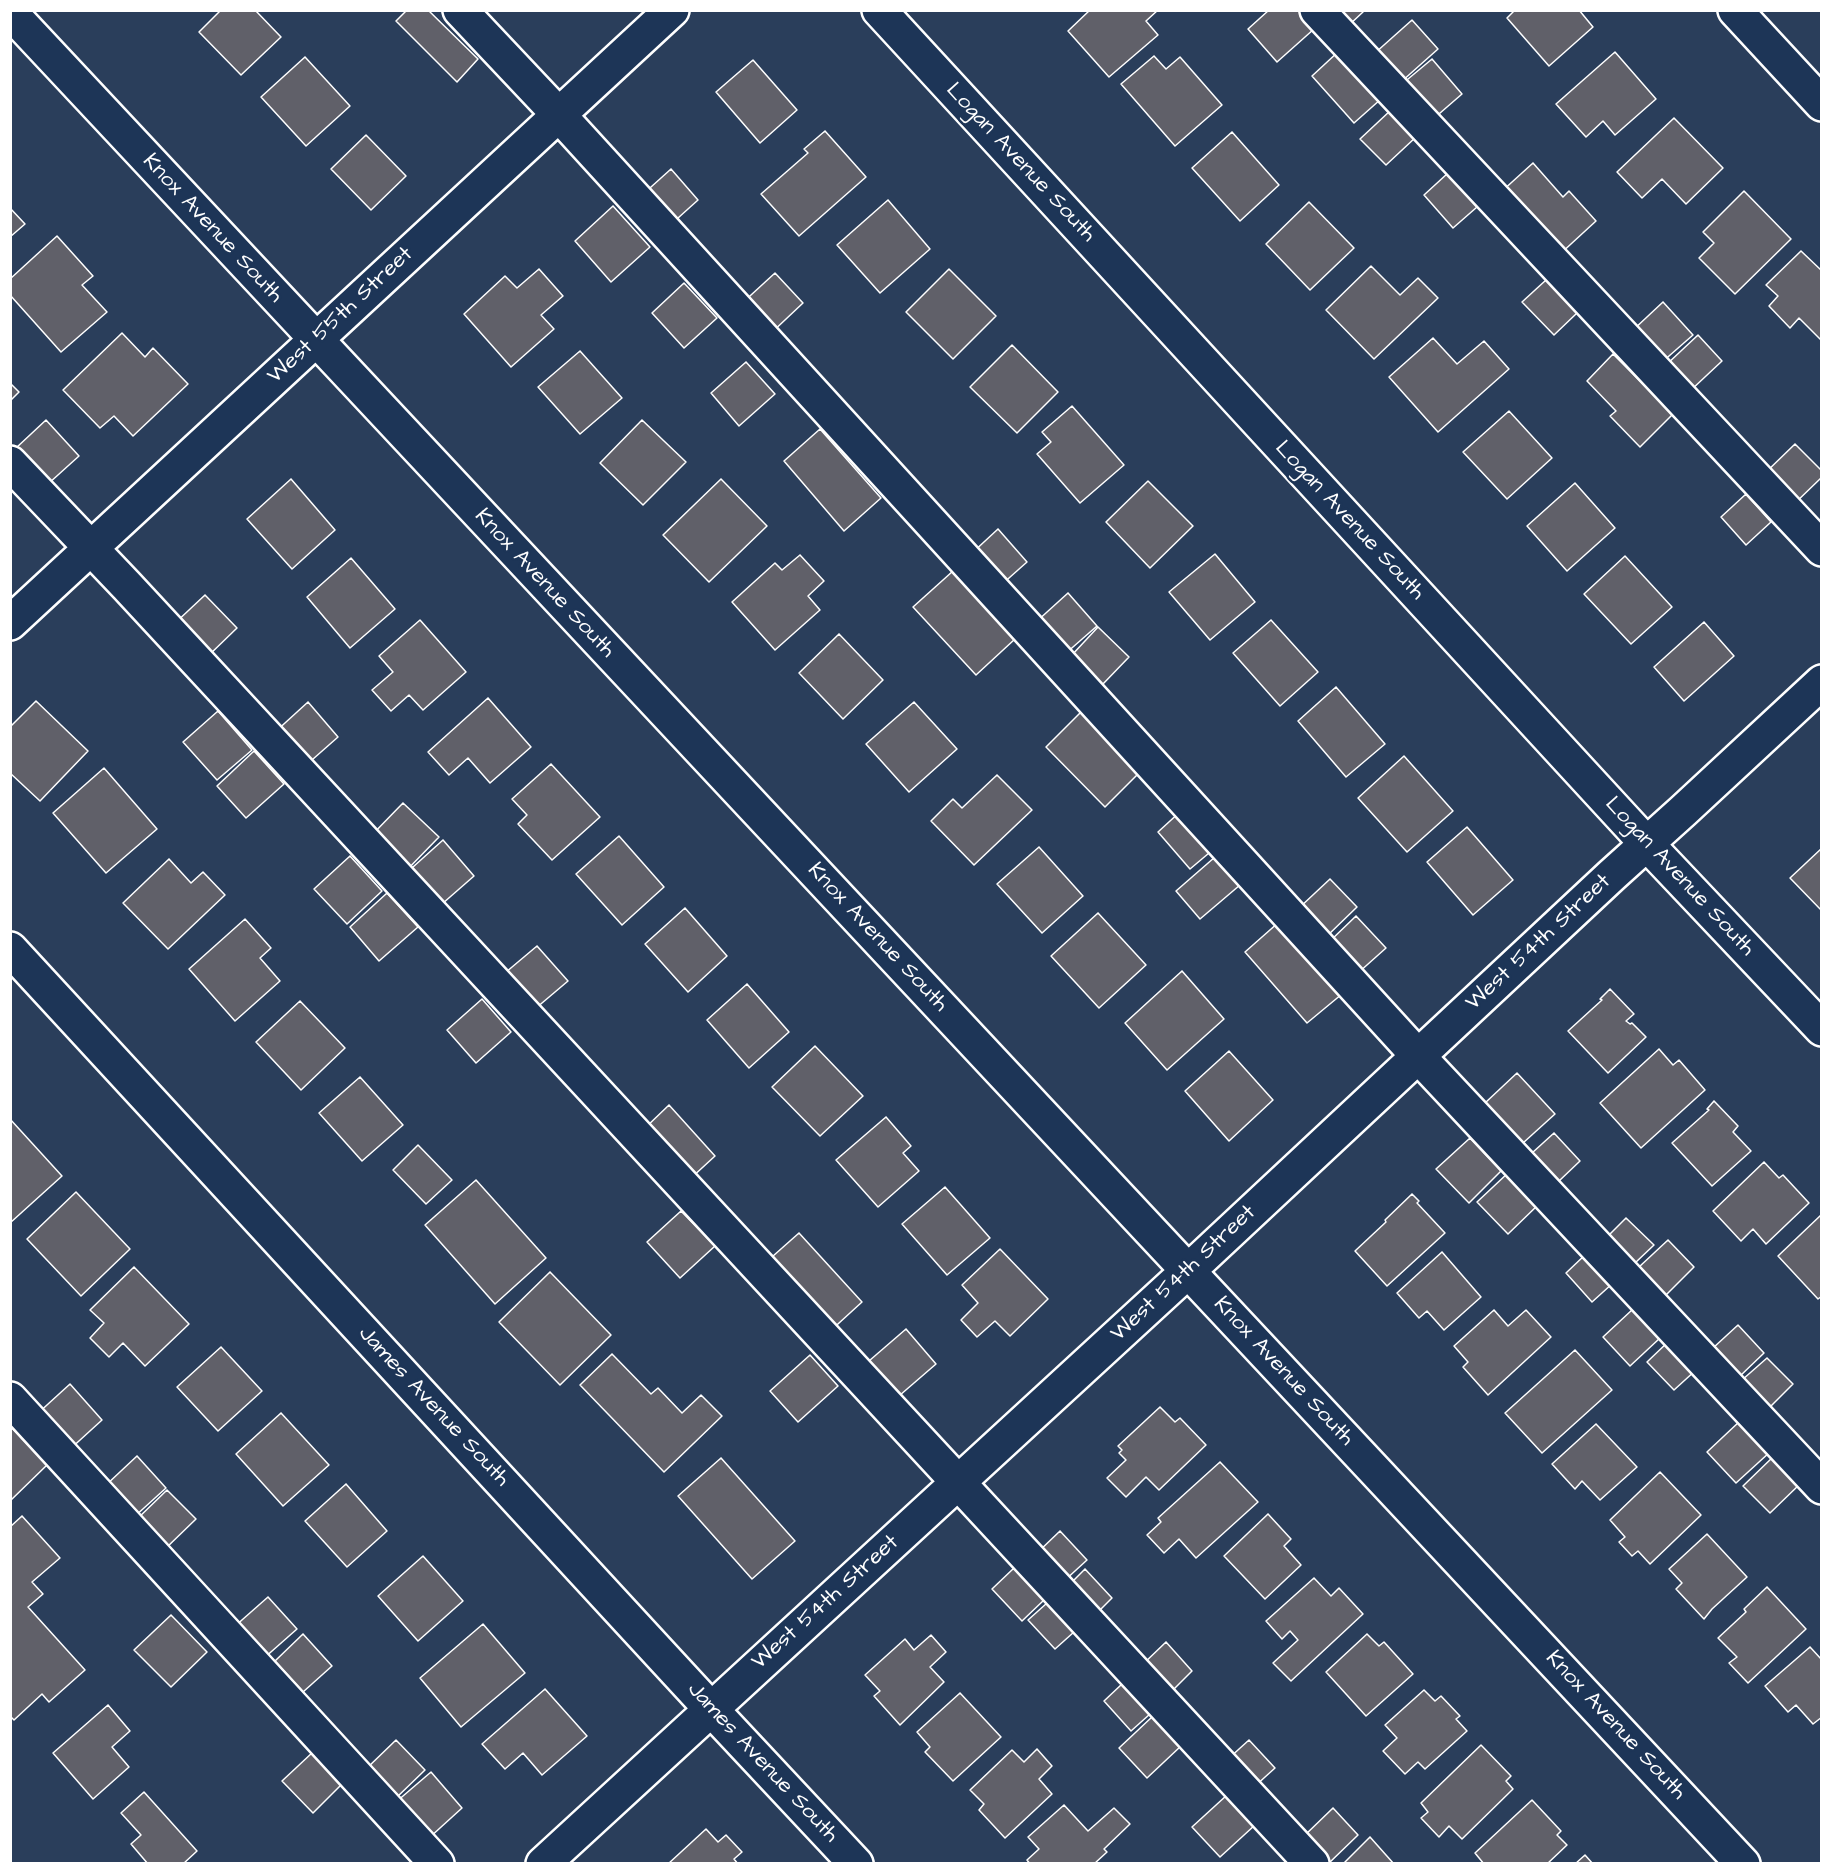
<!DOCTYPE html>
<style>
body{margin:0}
#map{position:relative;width:1832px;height:1874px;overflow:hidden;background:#2a3e5b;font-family:"Architects Daughter",sans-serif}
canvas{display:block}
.frame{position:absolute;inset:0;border:12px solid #fff;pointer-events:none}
</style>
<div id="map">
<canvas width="1832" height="1874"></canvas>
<div class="frame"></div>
</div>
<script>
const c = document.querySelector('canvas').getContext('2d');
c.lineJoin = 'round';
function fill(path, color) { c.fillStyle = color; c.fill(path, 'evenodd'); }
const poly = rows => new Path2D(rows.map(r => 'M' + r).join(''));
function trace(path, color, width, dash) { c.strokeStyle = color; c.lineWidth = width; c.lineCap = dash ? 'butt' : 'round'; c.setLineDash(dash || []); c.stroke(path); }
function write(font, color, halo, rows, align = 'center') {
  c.font = font + ' "Architects Daughter",sans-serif'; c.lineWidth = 5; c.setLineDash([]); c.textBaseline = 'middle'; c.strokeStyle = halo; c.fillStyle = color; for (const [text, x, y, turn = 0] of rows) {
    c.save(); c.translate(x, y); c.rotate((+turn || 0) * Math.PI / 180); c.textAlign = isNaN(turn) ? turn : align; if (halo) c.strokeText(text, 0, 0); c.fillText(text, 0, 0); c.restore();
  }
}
const building = poly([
 [221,10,255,10,281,37,241,75,199,32,221,10],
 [407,10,428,10,478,59,457,82,396,21,407,10],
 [1090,10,1158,10,1146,21,1158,35,1109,77,1068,31,1090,10],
 [1269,10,1298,10,1314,29,1277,62,1248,29,1269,10],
 [1337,10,1362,10,1363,12,1348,26,1337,10],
 [1515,10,1579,10,1593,27,1549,66,1507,18,1515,10],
 [1412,20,1438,49,1401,82,1375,53,1412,20],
 [1339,51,1381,99,1354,123,1312,76,1339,51],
 [1615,52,1656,99,1615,135,1603,121,1586,137,1556,104,1615,52],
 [1154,56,1166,69,1180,57,1222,105,1175,146,1121,84,1154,56],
 [305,57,350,106,306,146,261,97,305,57],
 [1432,59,1462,94,1432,120,1402,84,1432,59],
 [753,60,797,110,760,143,716,92,753,60],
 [1391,110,1416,137,1386,165,1360,139,1391,110],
 [1674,118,1723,168,1686,204,1662,179,1642,198,1617,172,1674,118],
 [825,131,866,177,799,236,761,194,808,153,804,149,825,131],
 [1232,132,1279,185,1240,221,1192,168,1232,132],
 [366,135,406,176,371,210,331,169,366,135],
 [1533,163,1563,197,1569,191,1596,221,1559,255,1501,192,1533,163],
 [671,169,698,200,668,227,641,196,671,169],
 [1448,173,1477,207,1453,228,1424,195,1448,173],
 [1744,191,1791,239,1735,294,1699,258,1714,243,1703,232,1744,191],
 [888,200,930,249,880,293,837,245,888,200],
 [1309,202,1354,248,1310,290,1266,244,1309,202],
 [613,206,650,247,611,282,575,241,613,206],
 [10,208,25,224,10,237,10,208],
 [57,236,93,276,82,285,107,312,61,352,10,295,10,279,57,236],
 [1801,251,1822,271,1822,341,1799,318,1790,328,1769,306,1778,296,1766,285,1801,251],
 [1371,266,1400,295,1418,278,1438,298,1374,359,1326,310,1371,266],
 [539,269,563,296,541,315,554,329,511,367,464,314,505,276,517,288,539,269],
 [949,269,996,316,953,359,906,312,949,269],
 [775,273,803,303,768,336,739,306,775,273],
 [1546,280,1577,313,1554,335,1522,302,1546,280],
 [684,283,717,318,684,348,652,313,684,283],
 [1663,302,1693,335,1661,363,1632,331,1663,302],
 [122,333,145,357,153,348,188,384,133,436,114,416,100,428,63,390,122,333],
 [1698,335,1722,361,1690,391,1666,365,1698,335],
 [1433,338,1457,364,1484,341,1509,369,1438,432,1389,377,1433,338],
 [1012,345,1058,392,1017,433,970,387,1012,345],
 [580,351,622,398,580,434,538,387,580,351],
 [1613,354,1673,414,1640,447,1610,416,1616,411,1587,381,1613,354],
 [746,362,775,394,739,426,711,393,746,362],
 [10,383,19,392,10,401,10,383],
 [1072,406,1124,465,1080,503,1037,454,1051,442,1042,432,1072,406],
 [1509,411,1552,458,1507,499,1463,452,1509,411],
 [46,420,79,456,48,484,16,448,46,420],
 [642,420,686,462,643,505,600,463,642,420],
 [820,429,881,498,844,531,784,461,820,429],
 [1795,444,1822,471,1822,477,1791,507,1762,476,1795,444],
 [291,479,335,530,292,569,247,519,291,479],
 [721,479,767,526,709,582,663,535,721,479],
 [1148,481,1193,526,1150,568,1106,522,1148,481],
 [1575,483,1615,528,1567,571,1527,526,1575,483],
 [1746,494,1771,522,1746,545,1721,517,1746,494],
 [998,529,1027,562,1000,586,971,554,998,529],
 [1215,554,1255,602,1210,640,1169,592,1215,554],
 [800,555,824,581,808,596,820,610,775,650,732,602,775,563,782,570,800,555],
 [1625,556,1672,607,1631,644,1584,594,1625,556],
 [351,558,395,609,350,648,307,597,351,558],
 [953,571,1015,639,976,675,913,607,953,571],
 [1068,593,1097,626,1065,654,1036,622,1068,593],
 [205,595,237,628,206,658,173,625,205,595],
 [420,620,466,672,423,710,409,695,391,711,372,690,393,672,379,656,420,620],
 [1271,620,1318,672,1280,706,1233,653,1271,620],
 [1704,622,1734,656,1684,701,1654,667,1704,622],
 [1098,627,1129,657,1102,685,1071,656,1098,627],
 [839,634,883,680,843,719,799,673,839,634],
 [1336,687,1385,744,1346,777,1298,721,1336,687],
 [488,698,531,747,490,783,468,758,449,775,428,752,488,698],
 [36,701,88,751,40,801,10,773,10,727,36,701],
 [308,702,338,737,304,767,274,733,308,702],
 [914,702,957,749,909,792,866,744,914,702],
 [218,711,252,750,217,780,183,742,218,711],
 [1081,712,1140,772,1105,807,1046,747,1081,712],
 [254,751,284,784,246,818,217,786,254,751],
 [1404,756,1453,811,1407,852,1358,798,1404,756],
 [551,764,600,817,552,860,518,824,527,815,512,799,551,764],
 [104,768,157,829,106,873,53,813,104,768],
 [997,775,1032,810,974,865,931,821,953,799,962,808,997,775],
 [403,803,439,837,402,875,366,841,403,803],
 [1182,810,1215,848,1190,869,1158,832,1182,810],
 [1467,827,1513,880,1473,915,1427,862,1467,827],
 [619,836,664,887,622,925,576,874,619,836],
 [443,840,474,876,434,911,403,876,443,840],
 [1039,847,1083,896,1042,933,997,884,1039,847],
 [1822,848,1822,911,1790,878,1822,848],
 [350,856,382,891,347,924,314,889,350,856],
 [1215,857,1240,885,1200,919,1176,891,1215,857],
 [169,859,191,883,203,872,225,895,168,949,123,903,169,859],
 [1330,879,1357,907,1326,937,1299,908,1330,879],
 [387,893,418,927,379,961,350,927,387,893],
 [685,908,727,956,688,992,645,944,685,908],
 [1098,913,1146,965,1099,1008,1051,956,1098,913],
 [1356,916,1386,948,1358,973,1329,942,1356,916],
 [245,919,271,948,260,958,280,981,235,1021,189,969,245,919],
 [1279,922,1342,994,1307,1023,1245,952,1279,922],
 [537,946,568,981,529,1014,499,978,537,946],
 [1182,971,1224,1019,1167,1070,1125,1023,1182,971],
 [747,984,789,1032,749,1068,707,1020,747,984],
 [1610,989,1634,1014,1626,1021,1630,1024,1632,1023,1646,1037,1608,1073,1568,1031,1602,1000,1600,999,1610,989],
 [482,999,511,1032,476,1063,447,1030,482,999],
 [300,1001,345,1048,301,1090,256,1042,300,1001],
 [815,1046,863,1096,820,1136,772,1087,815,1046],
 [1659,1049,1673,1065,1679,1060,1705,1090,1641,1148,1600,1103,1659,1049],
 [1229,1051,1273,1100,1229,1141,1185,1091,1229,1051],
 [1517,1073,1555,1114,1523,1143,1485,1103,1517,1073],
 [360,1077,403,1125,362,1161,319,1113,360,1077],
 [1714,1101,1738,1126,1733,1132,1751,1151,1712,1186,1672,1143,1709,1110,1707,1109,1714,1101],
 [669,1105,715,1156,690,1179,644,1129,669,1105],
 [886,1117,911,1146,903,1153,919,1171,878,1207,836,1160,886,1117],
 [10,1119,62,1176,10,1223,10,1119],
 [1554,1133,1580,1161,1559,1181,1532,1153,1554,1133],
 [1470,1138,1501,1171,1469,1203,1436,1169,1470,1138],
 [418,1145,452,1180,426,1204,393,1170,418,1145],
 [1764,1162,1779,1178,1783,1175,1809,1203,1766,1244,1753,1229,1741,1241,1713,1211,1764,1162],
 [1509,1172,1539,1204,1508,1234,1477,1202,1509,1172],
 [476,1180,546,1258,495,1304,425,1225,476,1180],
 [945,1187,990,1238,947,1275,902,1224,945,1187],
 [76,1192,130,1249,81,1296,27,1239,76,1192],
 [1412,1194,1419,1201,1417,1203,1445,1233,1387,1286,1355,1251,1386,1222,1385,1220,1412,1194],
 [681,1211,715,1246,680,1278,647,1242,681,1211],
 [1821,1215,1822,1296,1818,1299,1778,1256,1821,1215],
 [1626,1218,1654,1245,1635,1263,1608,1236,1626,1218],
 [799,1233,862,1302,827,1334,764,1264,799,1233],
 [1668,1240,1694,1267,1666,1295,1639,1267,1668,1240],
 [1000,1249,1048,1299,1010,1336,995,1321,977,1337,961,1320,978,1303,962,1285,1000,1249],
 [1442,1252,1481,1297,1444,1330,1427,1311,1419,1318,1397,1293,1442,1252],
 [1586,1254,1613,1283,1592,1302,1566,1273,1586,1254],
 [134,1267,189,1324,145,1366,123,1343,109,1357,90,1338,104,1323,90,1310,134,1267],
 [550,1272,611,1335,560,1385,499,1322,550,1272],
 [1633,1309,1660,1338,1630,1366,1603,1337,1633,1309],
 [1494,1310,1508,1326,1526,1310,1551,1337,1488,1395,1463,1367,1468,1362,1454,1346,1494,1310],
 [1738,1325,1764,1353,1739,1377,1713,1348,1738,1325],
 [906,1329,936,1364,892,1402,862,1367,906,1329],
 [1669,1341,1696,1370,1674,1390,1647,1362,1669,1341],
 [221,1347,262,1391,218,1431,177,1387,221,1347],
 [1575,1350,1612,1390,1542,1453,1505,1413,1575,1350],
 [612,1354,651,1394,658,1388,682,1413,701,1395,722,1416,664,1472,580,1385,612,1354],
 [810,1355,838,1386,798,1422,770,1391,810,1355],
 [1767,1358,1793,1384,1769,1408,1742,1380,1767,1358],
 [70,1384,102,1420,68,1451,36,1415,70,1384],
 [1160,1407,1175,1422,1180,1418,1206,1445,1159,1490,1146,1477,1126,1497,1107,1478,1126,1460,1119,1453,1122,1450,1118,1446,1160,1407],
 [281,1413,329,1465,283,1506,236,1454,281,1413],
 [1740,1421,1770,1452,1736,1483,1707,1452,1740,1421],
 [1596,1424,1637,1467,1600,1500,1582,1481,1575,1489,1552,1464,1596,1424],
 [10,1426,47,1465,10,1501,10,1426],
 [1775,1455,1801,1483,1770,1513,1743,1486,1775,1455],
 [137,1456,166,1488,133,1518,105,1486,137,1456],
 [721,1458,795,1541,752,1579,678,1496,721,1458],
 [1220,1462,1258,1502,1196,1558,1179,1539,1164,1553,1147,1535,1161,1522,1158,1518,1220,1462],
 [1660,1472,1701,1515,1650,1564,1638,1551,1632,1556,1619,1542,1625,1537,1610,1520,1660,1472],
 [346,1484,387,1531,347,1567,305,1521,346,1484],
 [167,1490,196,1519,165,1549,136,1520,167,1490],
 [1268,1514,1291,1539,1284,1546,1301,1565,1265,1599,1224,1556,1268,1514],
 [22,1516,60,1558,32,1582,43,1594,28,1607,85,1670,49,1702,42,1694,14,1720,10,1716,10,1527,22,1516],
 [1060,1531,1087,1560,1063,1582,1037,1553,1060,1531],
 [1707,1534,1747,1577,1712,1609,1704,1619,1676,1589,1682,1583,1669,1569,1707,1534],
 [423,1556,463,1601,418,1641,378,1596,423,1556],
 [1014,1568,1044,1600,1022,1621,992,1589,1014,1568],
 [1085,1569,1112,1598,1094,1616,1067,1587,1085,1569],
 [1314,1578,1331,1596,1339,1588,1363,1614,1291,1681,1273,1663,1298,1640,1290,1631,1282,1639,1266,1621,1314,1578],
 [1767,1587,1806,1629,1748,1683,1729,1663,1737,1657,1718,1638,1746,1612,1744,1609,1767,1587],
 [268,1597,297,1629,263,1659,234,1627,268,1597],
 [1047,1603,1074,1632,1055,1649,1028,1620,1047,1603],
 [171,1615,207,1652,171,1687,134,1650,171,1615],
 [483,1624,525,1673,461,1727,420,1678,483,1624],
 [303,1634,332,1666,303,1692,275,1661,303,1634],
 [1367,1634,1379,1646,1384,1642,1413,1674,1366,1716,1326,1672,1367,1634],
 [931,1635,946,1652,930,1667,944,1682,900,1725,874,1696,880,1691,865,1675,905,1639,914,1650,931,1635],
 [1166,1642,1192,1671,1167,1696,1140,1667,1166,1642],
 [1810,1647,1822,1660,1822,1717,1813,1724,1796,1705,1788,1712,1765,1686,1810,1647],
 [1122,1684,1150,1714,1131,1731,1104,1701,1122,1684],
 [545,1689,587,1736,542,1775,523,1753,505,1769,482,1744,545,1689],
 [1424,1690,1435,1701,1441,1696,1460,1716,1456,1719,1467,1731,1425,1769,1418,1762,1405,1774,1383,1751,1397,1738,1385,1725,1424,1690],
 [960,1693,1001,1737,953,1781,925,1752,930,1747,917,1732,960,1693],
 [108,1705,130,1731,112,1747,129,1767,93,1799,53,1753,108,1705],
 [1153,1716,1181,1746,1147,1778,1119,1748,1153,1716],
 [396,1740,425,1770,395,1799,366,1769,396,1740],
 [1249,1740,1275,1768,1254,1787,1228,1759,1249,1740],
 [1481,1745,1511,1776,1506,1781,1513,1789,1462,1839,1449,1826,1439,1837,1421,1818,1428,1812,1421,1803,1481,1745],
 [1037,1749,1052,1766,1039,1779,1052,1794,1005,1838,979,1810,984,1804,970,1790,1012,1750,1024,1762,1037,1749],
 [313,1752,343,1783,313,1813,282,1781,313,1752],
 [431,1772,462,1808,429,1838,396,1802,431,1772],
 [144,1792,197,1851,183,1864,148,1864,131,1844,141,1835,121,1813,144,1792],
 [1227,1795,1255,1825,1220,1857,1192,1827,1227,1795],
 [1532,1800,1561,1831,1557,1835,1567,1845,1547,1864,1484,1864,1475,1853,1532,1800],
 [1064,1805,1088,1831,1114,1808,1130,1824,1104,1849,1107,1852,1094,1864,1030,1864,1027,1860,1039,1849,1028,1837,1064,1805],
 [1333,1808,1358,1835,1328,1864,1303,1837,1333,1808],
 [706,1829,718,1842,726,1835,742,1852,734,1859,738,1864,668,1864,706,1829],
 [1370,1837,1394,1864,1343,1864,1370,1837],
 [1585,1855,1593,1864,1575,1864,1585,1855]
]);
const minor = poly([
 [460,10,559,115,1418,1056,1822,1487],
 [879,10,1646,843,1822,1029],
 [1317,10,1822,549],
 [1735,10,1822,104],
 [10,12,1743,1864],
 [10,463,127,586,1312,1864],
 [10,623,672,10],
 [10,949,710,1708,856,1864],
 [10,1399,437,1864],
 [543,1864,1188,1271,1612,875,1683,811,1822,682]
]);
const streetNames = [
 ["Logan Avenue South",1020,163,47],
 ["Knox Avenue South",212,229,47],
 ["West 55th Street",341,316,-43],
 ["Logan Avenue South",1349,521,47],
 ["Knox Avenue South",544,584,47],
 ["Logan Avenue South",1679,877,47],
 ["Knox Avenue South",877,938,47],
 ["West 54th Street",1539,943,-43],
 ["West 54th Street",1184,1274,-43],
 ["Knox Avenue South",1283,1372,47],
 ["James Avenue South",433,1407,47],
 ["West 54th Street",826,1603,-42],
 ["Knox Avenue South",1615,1726,47],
 ["James Avenue South",762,1763,47]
];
fill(building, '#606069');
trace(building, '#fff', 1.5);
trace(minor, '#fff', 38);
trace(minor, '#1d3557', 33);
write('22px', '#fff', '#1d3557', streetNames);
</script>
